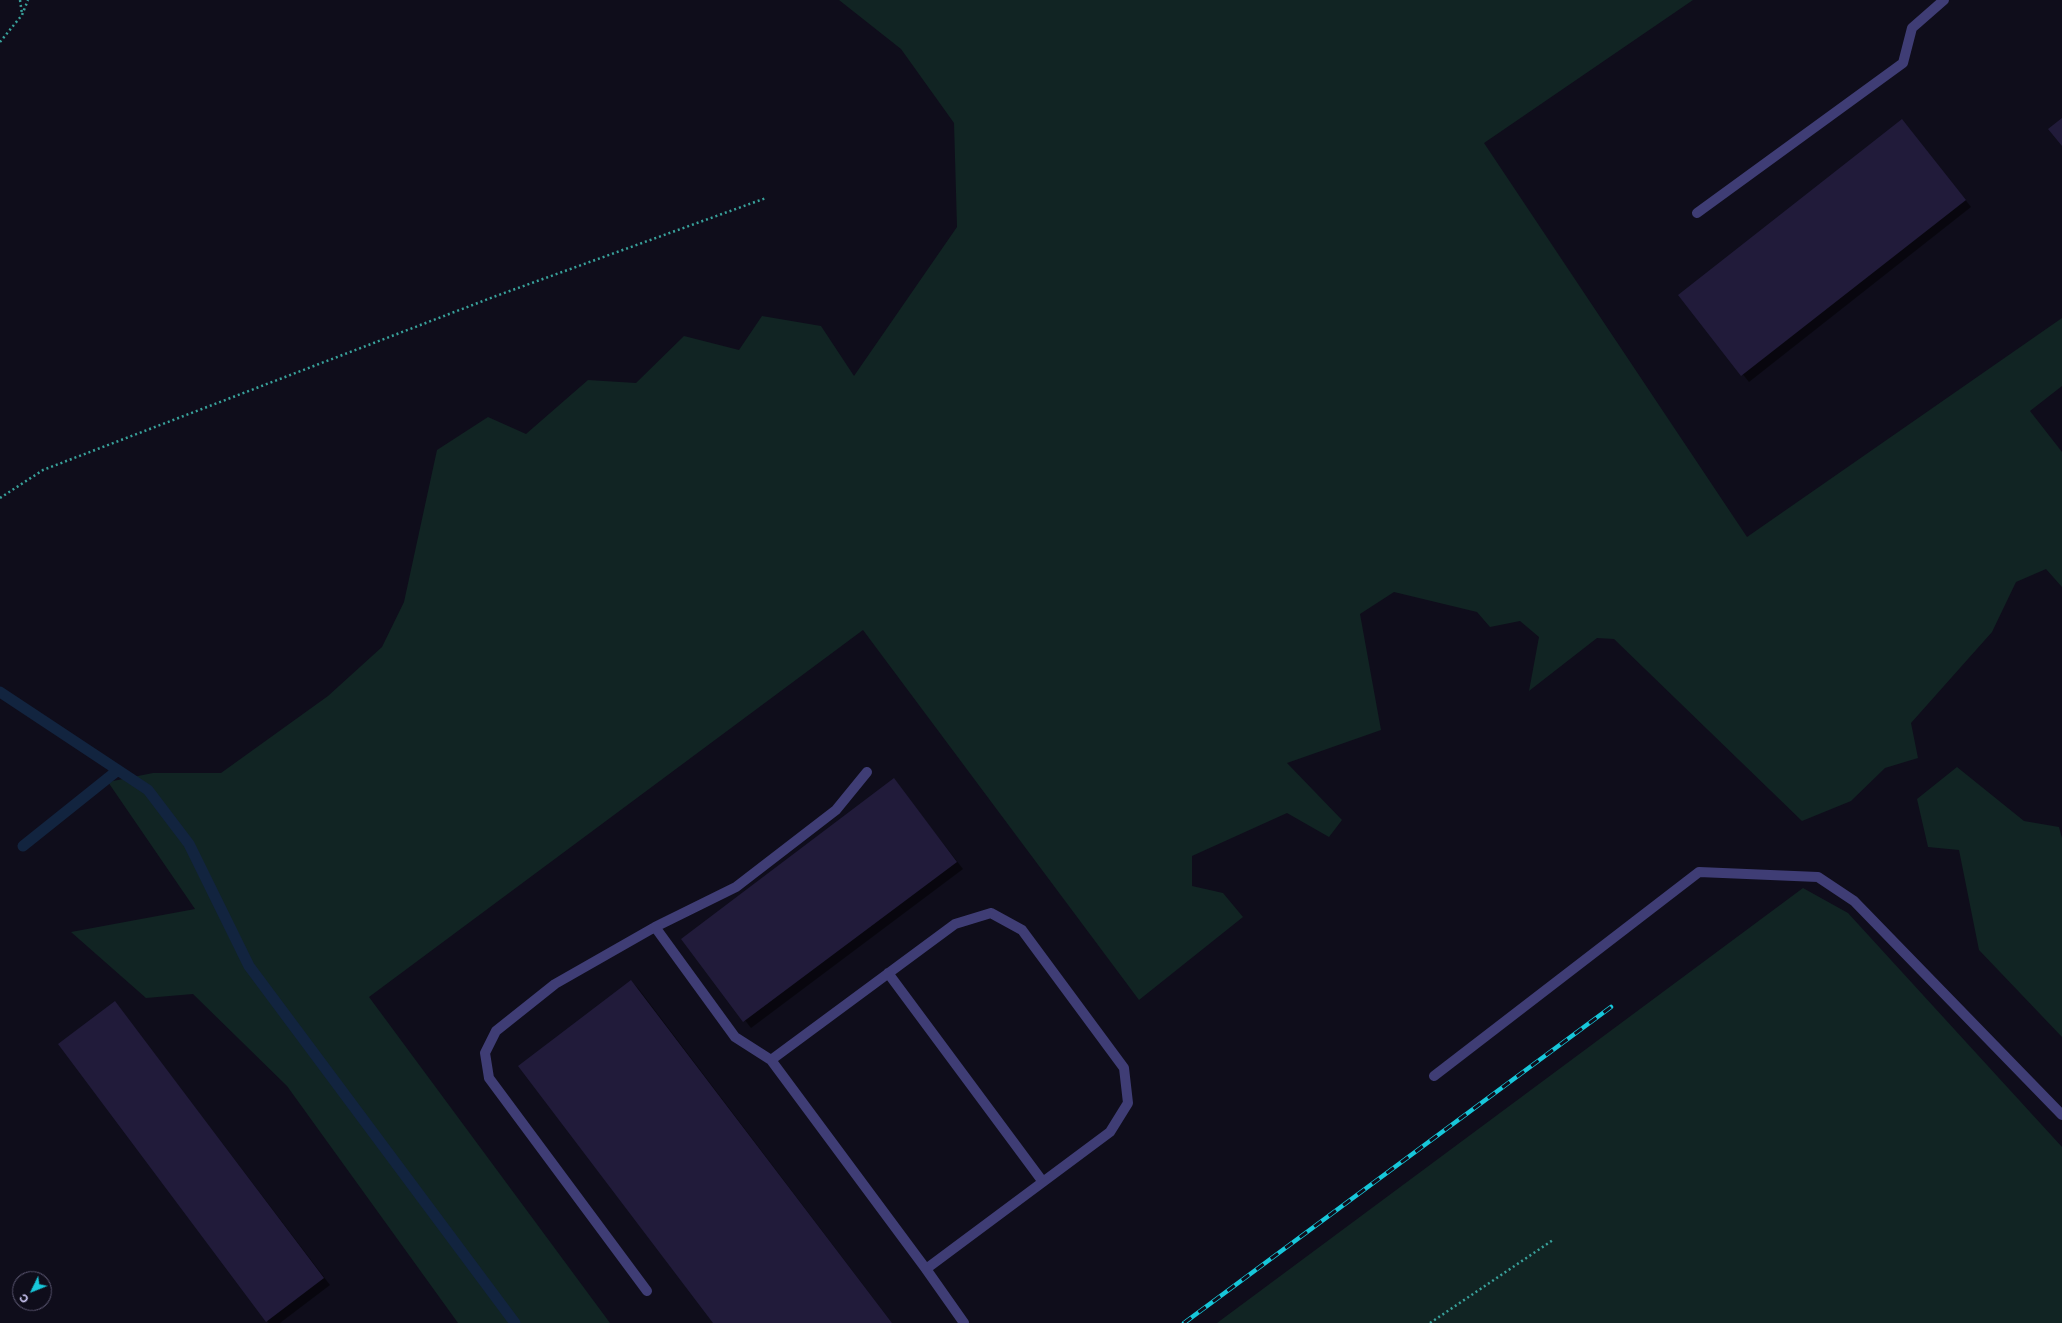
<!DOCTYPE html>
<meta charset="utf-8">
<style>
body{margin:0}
#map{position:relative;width:2062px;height:1323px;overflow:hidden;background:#0f0d1b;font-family:Inter,sans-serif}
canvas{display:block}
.north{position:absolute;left:12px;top:1271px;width:40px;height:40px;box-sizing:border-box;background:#0f0d1b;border:1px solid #5d5974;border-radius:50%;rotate:227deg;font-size:11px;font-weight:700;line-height:16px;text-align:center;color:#d1ccfa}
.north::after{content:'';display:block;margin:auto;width:14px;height:18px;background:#17c7da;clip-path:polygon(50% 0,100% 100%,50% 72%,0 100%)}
</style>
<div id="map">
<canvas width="2062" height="1323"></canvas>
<div class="north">С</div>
</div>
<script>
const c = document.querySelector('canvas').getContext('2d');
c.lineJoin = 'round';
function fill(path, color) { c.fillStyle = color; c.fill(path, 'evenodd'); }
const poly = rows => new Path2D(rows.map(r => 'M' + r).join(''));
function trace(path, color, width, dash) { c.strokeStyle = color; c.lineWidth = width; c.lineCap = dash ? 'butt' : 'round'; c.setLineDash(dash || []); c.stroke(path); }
const green = poly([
 [839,0,1693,0,1484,143,1747,537,2062,318,2062,386,2030,411,2062,452,2062,587,2046,569,2016,582,1992,632,1911,723,1918,758,1885,768,1851,801,1802,821,1614,639,1597,638,1529,691,1539,637,1520,621,1490,627,1477,612,1394,592,1360,614,1381,730,1287,763,1342,820,1329,837,1287,813,1192,856,1192,886,1223,893,1243,917,1139,1000,863,630,369,997,610,1323,458,1323,287,1086,193,994,146,998,71,932,195,909,108,782,153,773,221,773,328,696,382,647,404,602,437,450,488,417,526,434,588,380,636,383,684,336,739,350,762,316,821,326,854,376,957,227,954,123,901,49],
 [1957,767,2024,821,2059,827,2062,838,2062,1037,1979,950,1959,850,1928,847,1917,799],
 [1803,888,1848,913,2062,1147,2062,1323,1217,1323]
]);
const shadow = poly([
 [1908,127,1971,207,1749,382,1679,295],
 [894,780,963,869,751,1028,682,939],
 [631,981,638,988,892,1323,715,1323],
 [115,1002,330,1285,280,1323,269,1323,267,1321]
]);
const stream = poly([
 [0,692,148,790,189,844,249,966,515,1323],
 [23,846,118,770]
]);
const building = poly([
 [2062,118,2062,146,2048,129],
 [1902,119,1966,200,1741,376,1678,295],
 [894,778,957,862,743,1022,681,939],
 [631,980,892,1323,713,1323,518,1066],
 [115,1001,324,1278,266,1322,58,1044]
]);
const path = poly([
 [20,0,22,14],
 [0,42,22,15,28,0],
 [0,498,43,470,496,296,766,198],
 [1430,1323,1553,1240]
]);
const lane = poly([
 [1697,213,1903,63,1912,28,1944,0],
 [991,913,1022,930,1124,1068,1128,1103,1110,1132,926,1269,771,1060,955,924,991,913],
 [655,927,735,1037,771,1060],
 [888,973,1043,1182],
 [1434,1076,1699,872,1818,877,1854,901,2062,1115],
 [926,1269,964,1323],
 [647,1291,489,1078,485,1053,496,1031,555,984,655,927,736,887,836,810,867,772]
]);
const rail = poly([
 [1184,1323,1611,1007]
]);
fill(green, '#112423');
fill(shadow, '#0007');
trace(stream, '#12243f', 11);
fill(building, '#211b3a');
trace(path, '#39a19b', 2.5, [2, 3]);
trace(lane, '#3f3d75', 10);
trace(rail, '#17c7da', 4.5);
trace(rail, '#0f0d1b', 3, [9]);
</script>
